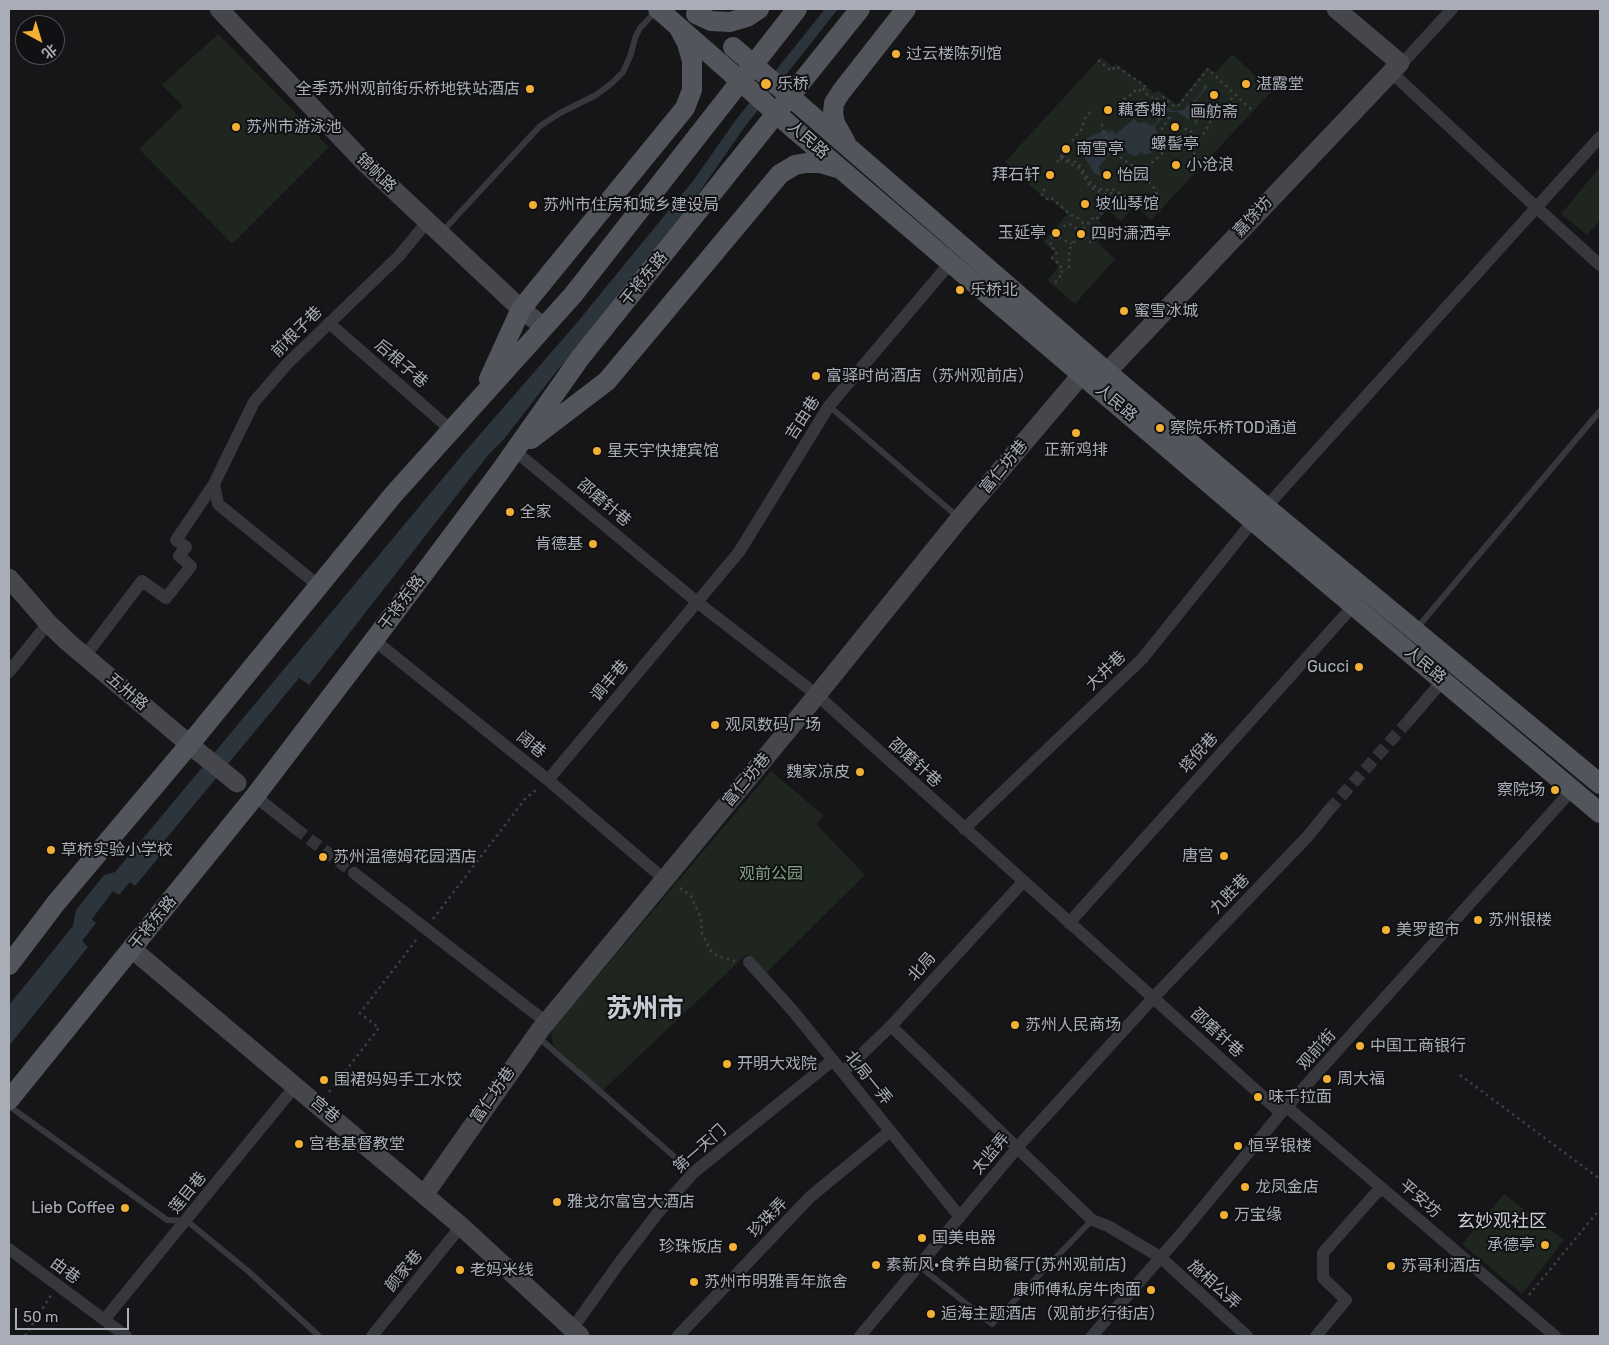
<!DOCTYPE html>
<meta charset="utf-8">
<style>
body{margin:0}
#map{position:relative;width:1609px;height:1345px;overflow:hidden;background:#161618;font-family:Rubik,"Noto Sans SC",sans-serif}
canvas{display:block}
.frame{position:absolute;inset:0;border:10px solid #a8adb8;pointer-events:none}
.north{position:absolute;left:15px;top:15px;width:50px;height:50px;box-sizing:border-box;background:#111113;border:1px solid #4d4f55;border-radius:50%;rotate:141deg;font-size:14px;font-weight:700;line-height:20px;text-align:center;color:#a8adb8}
.north::after{content:'';display:block;margin:auto;width:18px;height:22px;background:#f2b134;clip-path:polygon(50% 0,100% 100%,50% 72%,0 100%)}
.scale{position:absolute;left:15px;top:1308px;width:114px;height:22px;box-sizing:border-box;border:2px solid #a8adb8;border-top:0;padding-left:6px;font-size:15px;line-height:18px;white-space:nowrap;color:#a8adb8;-webkit-text-stroke:4px #111113;paint-order:stroke}
</style>
<div id="map">
<canvas width="1609" height="1345"></canvas>
<div class="frame"></div>
<div class="north">北</div>
<div class="scale">50 m</div>
</div>
<script>
const c = document.querySelector('canvas').getContext('2d');
c.lineJoin = 'round';
function fill(path, color) { c.fillStyle = color; c.fill(path, 'evenodd'); }
const poly = rows => new Path2D(rows.map(r => 'M' + r).join(''));
function trace(path, color, width, dash) { c.strokeStyle = color; c.lineWidth = width; c.lineCap = dash ? 'butt' : 'round'; c.setLineDash(dash || []); c.stroke(path); }
function write(font, color, halo, rows, align = 'center') {
  c.font = font + ' Rubik,"Noto Sans SC",sans-serif'; c.lineWidth = 4; c.setLineDash([]); c.textBaseline = 'middle'; c.strokeStyle = halo; c.fillStyle = color; for (const [text, x, y, turn = 0] of rows) {
    c.save(); c.translate(x, y); c.rotate((+turn || 0) * Math.PI / 180); c.textAlign = isNaN(turn) ? turn : align; if (halo) c.strokeText(text, 0, 0); c.fillText(text, 0, 0); c.restore();
  }
}
const green = poly([
 [218,34,329,147,232,244,139,149,183,106,162,85],
 [1232,54,1272,91,1151,220,1135,205,1121,221,1107,210,1098,220,1108,229,1097,242,1115,259,1075,304,1047,280,1059,266,1050,258,1055,252,1043,242,1067,214,1051,199,1048,201,1026,182,1027,181,1005,162,1101,57,1113,67,1116,64,1155,93,1158,90,1177,105,1207,67,1215,73],
 [1600,167,1600,220,1587,235,1561,214],
 [771,771,824,816,816,824,865,875,766,973,747,954,602,1091,554,1046,551,1037,552,1030],
 [1504,1194,1564,1240,1522,1294,1462,1244]
]);
const water = poly([
 [825,9,838,9,743,129,703,187,682,215,670,236,604,318,556,372,504,439,489,454,309,685,299,678,155,852,160,856,135,886,130,882,119,895,113,891,92,919,96,923,82,941,88,947,9,1046,9,1005,73,926,76,910,104,875,115,872,463,454,575,325,669,210,693,181,735,121],
 [1204,83,1208,87,1195,102,1204,110,1198,119,1198,125,1195,124,1193,118,1188,119,1177,112,1168,112,1155,126,1159,140,1156,150,1148,154,1144,155,1141,152,1136,156,1129,154,1126,149,1120,146,1116,148,1099,166,1101,177,1094,173,1081,151,1085,139,1105,130,1109,132,1112,130,1116,134,1134,119,1139,123,1145,122,1151,125,1154,125,1157,121,1157,113,1163,107,1167,107,1173,111,1183,110,1189,104,1195,100,1203,91]
]);
const streetTunnel = poly([
 [1329,810,1410,719],
 [295,828,354,873]
]);
const path = poly([
 [1098,60,1111,71,1116,66,1145,86,1138,92,1136,90,1127,98,1120,100],
 [1143,88,1145,93,1153,98],
 [1156,99,1163,97,1175,107,1178,106,1208,69,1253,111],
 [1102,124,1104,135,1107,139,1108,143,1114,152,1129,164,1138,167,1142,174,1155,189,1159,199,1159,212],
 [1178,128,1190,130,1197,141],
 [1068,146,1083,127,1084,120,1091,111],
 [1165,149,1169,149,1184,145,1191,147],
 [1062,156,1068,160,1076,162,1081,167,1092,185,1103,190,1116,190,1125,197],
 [1060,158,1079,168,1090,187,1104,194,1115,193,1133,208],
 [1057,162,1064,152],
 [1201,166,1191,147,1205,132,1211,120,1218,111,1230,103,1232,97],
 [1140,169,1153,162,1165,151,1162,128,1170,117],
 [1045,189,1041,194,1047,199,1050,197,1071,215,1077,217,1086,226],
 [1106,208,1107,207,1110,209,1121,197],
 [1083,229,1095,216,1098,218,1102,213],
 [1058,230,1068,224,1073,225,1078,231],
 [1052,236,1050,246,1057,252,1052,258,1061,266,1059,269,1063,273,1053,285],
 [1059,237,1072,244],
 [1084,237,1092,243],
 [1069,268,1069,250,1077,237],
 [680,888,691,896,701,918,702,934,711,951,717,956,735,961],
 [433,919,525,799,537,789],
 [1460,1075,1600,1179],
 [329,1092,379,1028,360,1013,417,939],
 [1529,1295,1600,1209],
 [25,1336,51,1295]
]);
const lane = poly([
 [441,233,540,126,560,113,596,95,612,83,623,72,631,54,635,38,640,28,657,10],
 [829,406,959,518],
 [1417,628,1600,411],
 [538,1037,693,1173],
 [9,1106,167,1220,187,1221,248,1271,319,1336],
 [919,1266,992,1324,1092,1220]
]);
const street = poly([
 [1400,63,1407,58,1452,9],
 [1391,72,1537,208,1600,265],
 [329,323,451,430],
 [515,451,697,602,817,695,1281,1113],
 [1266,507,1600,137],
 [319,586,218,504,214,484,254,402,287,364,399,256,427,222],
 [374,640,548,780,664,879],
 [85,656,142,581,166,598,191,566,179,556,186,547,176,540,214,484],
 [9,672,48,623],
 [1410,719,1443,680],
 [548,780,739,552,829,406,951,262],
 [255,796,295,828],
 [964,829,1142,659,1253,521],
 [354,873,546,1022],
 [1069,923,1354,605],
 [749,962,793,1011,960,1217],
 [891,1026,1092,1220,1108,1226,1160,1257,1247,1336],
 [843,1072,891,1026,1023,882],
 [1287,1107,1555,1336],
 [9,1249,126,1336],
 [104,1320,296,1085],
 [572,1329,620,1262,657,1214,693,1173,833,1060],
 [372,1336,461,1226],
 [678,1336,810,1197,890,1131],
 [860,1336,1023,1141,1153,998,1308,836,1329,810],
 [1092,1336,1181,1234,1281,1113,1572,790],
 [1316,1336,1346,1300,1323,1278,1323,1253,1375,1194,1383,1189]
]);
const secondary = poly([
 [219,9,364,162,521,309,544,327],
 [1107,372,1400,63,1336,9],
 [9,578,48,623,69,643,201,754],
 [132,949,461,1226,580,1336],
 [424,1195,540,1030,817,695,960,518,1082,374]
]);
const primary = poly([
 [658,9,720,63],
 [696,14,711,21,730,22,747,17,759,9],
 [809,113,1107,372,1266,507,1600,784],
 [795,130,1253,521,1600,813],
 [845,141,835,123,833,113,834,103,841,92,906,9],
 [489,379,521,309,685,108,692,90,692,61,687,43,679,28],
 [531,439,607,381,780,174,795,165,806,163,820,163,837,168],
 [9,965,56,903,189,745,393,495,573,295,797,9],
 [9,1100,255,796,374,640,499,473,580,358,860,9]
]);
const secondaryBridge = poly([
 [205,757,237,783]
]);
const primaryBridge = poly([
 [733,47,809,113],
 [720,63,795,130]
]);
const markers = [
 [896,54,5,"#f2b134"],
 [766,84,6,"#f2b134"],
 [1246,84,5,"#f2b134"],
 [530,89,5,"#f2b134"],
 [1214,95,5,"#f2b134"],
 [1108,110,5,"#f2b134"],
 [236,127,5,"#f2b134"],
 [1175,127,5,"#f2b134"],
 [1066,149,5,"#f2b134"],
 [1176,165,5,"#f2b134"],
 [1050,175,5,"#f2b134"],
 [1107,175,5,"#f2b134"],
 [1085,204,5,"#f2b134"],
 [533,205,5,"#f2b134"],
 [1056,233,5,"#f2b134"],
 [1081,234,5,"#f2b134"],
 [960,290,5,"#f2b134"],
 [1124,311,5,"#f2b134"],
 [816,376,5,"#f2b134"],
 [1160,428,5,"#f2b134"],
 [1076,433,5,"#f2b134"],
 [597,451,5,"#f2b134"],
 [510,512,5,"#f2b134"],
 [593,544,5,"#f2b134"],
 [1359,667,5,"#f2b134"],
 [715,725,5,"#f2b134"],
 [860,772,5,"#f2b134"],
 [1555,790,5,"#f2b134"],
 [51,850,5,"#f2b134"],
 [1224,856,5,"#f2b134"],
 [323,857,5,"#f2b134"],
 [1478,920,5,"#f2b134"],
 [1386,930,5,"#f2b134"],
 [1015,1025,5,"#f2b134"],
 [1360,1046,5,"#f2b134"],
 [727,1064,5,"#f2b134"],
 [1327,1079,5,"#f2b134"],
 [324,1080,5,"#f2b134"],
 [1258,1097,5,"#f2b134"],
 [299,1144,5,"#f2b134"],
 [1238,1146,5,"#f2b134"],
 [1245,1187,5,"#f2b134"],
 [557,1202,5,"#f2b134"],
 [125,1208,5,"#f2b134"],
 [1224,1215,5,"#f2b134"],
 [922,1238,5,"#f2b134"],
 [1545,1245,5,"#f2b134"],
 [733,1247,5,"#f2b134"],
 [876,1265,5,"#f2b134"],
 [1391,1266,5,"#f2b134"],
 [460,1270,5,"#f2b134"],
 [694,1282,5,"#f2b134"],
 [1151,1290,5,"#f2b134"],
 [931,1314,5,"#f2b134"]
];
const poiNames = [
 ["过云楼陈列馆",906,54],
 ["乐桥",777,84],
 ["湛露堂",1256,84],
 ["全季苏州观前街乐桥地铁站酒店",520,89,"right"],
 ["藕香榭",1118,110],
 ["画舫斋",1214,112,"center"],
 ["苏州市游泳池",246,127],
 ["螺髻亭",1175,144,"center"],
 ["南雪亭",1076,149],
 ["小沧浪",1186,165],
 ["拜石轩",1040,175,"right"],
 ["怡园",1117,175],
 ["坡仙琴馆",1095,204],
 ["苏州市住房和城乡建设局",543,205],
 ["玉延亭",1046,233,"right"],
 ["四时潇洒亭",1091,234],
 ["乐桥北",970,290],
 ["蜜雪冰城",1134,311],
 ["富驿时尚酒店（苏州观前店）",826,376],
 ["察院乐桥TOD通道",1170,428],
 ["正新鸡排",1076,450,"center"],
 ["星天宇快捷宾馆",607,451],
 ["全家",520,512],
 ["肯德基",583,544,"right"],
 ["Gucci",1349,667,"right"],
 ["观凤数码广场",725,725],
 ["魏家凉皮",850,772,"right"],
 ["察院场",1545,790,"right"],
 ["草桥实验小学校",61,850],
 ["唐宫",1214,856,"right"],
 ["苏州温德姆花园酒店",333,857],
 ["苏州银楼",1488,920],
 ["美罗超市",1396,930],
 ["苏州人民商场",1025,1025],
 ["中国工商银行",1370,1046],
 ["开明大戏院",737,1064],
 ["周大福",1337,1079],
 ["围裙妈妈手工水饺",334,1080],
 ["味千拉面",1268,1097],
 ["宫巷基督教堂",309,1144],
 ["恒孚银楼",1248,1146],
 ["龙凤金店",1255,1187],
 ["雅戈尔富宫大酒店",567,1202],
 ["Lieb Coffee",115,1208,"right"],
 ["万宝缘",1234,1215],
 ["国美电器",932,1238],
 ["承德亭",1535,1245,"right"],
 ["珍珠饭店",723,1247,"right"],
 ["素新风·食养自助餐厅(苏州观前店)",886,1265],
 ["苏哥利酒店",1401,1266],
 ["老妈米线",470,1270],
 ["苏州市明雅青年旅舍",704,1282],
 ["康师傅私房牛肉面",1141,1290,"right"],
 ["逅海主题酒店（观前步行街店）",941,1314]
];
const streetNames = [
 ["人民路",808,140,41],
 ["锦帆路",376,173,44],
 ["嘉馀坊",1253,217,-47],
 ["干将东路",644,279,-51],
 ["前根子巷",297,332,-45],
 ["后根子巷",401,364,41],
 ["人民路",1116,403,40],
 ["吉由巷",803,418,-57],
 ["富仁坊巷",1004,467,-50],
 ["邵磨针巷",604,503,40],
 ["干将东路",402,603,-53],
 ["人民路",1425,665,40],
 ["大井巷",1106,671,-44],
 ["调丰巷",610,681,-50],
 ["五卅路",127,692,40],
 ["阔巷",531,745,39],
 ["塔倪巷",1199,753,-48],
 ["邵磨针巷",915,763,42],
 ["富仁坊巷",747,780,-50],
 ["九胜巷",1230,894,-46],
 ["干将东路",153,923,-51],
 ["北局",922,967,-48],
 ["邵磨针巷",1217,1033,42],
 ["观前街",1317,1050,-48],
 ["北局一弄",868,1078,51],
 ["富仁坊巷",493,1095,-55],
 ["宫巷",325,1110,40],
 ["第一天门",700,1149,-41],
 ["太监弄",991,1154,-50],
 ["莲目巷",188,1193,-51],
 ["平安坊",1420,1199,41],
 ["珍珠弄",768,1218,-46],
 ["由巷",65,1271,36],
 ["颜家巷",404,1271,-51],
 ["施相公弄",1214,1285,42]
];
const parkNames = [
 ["观前公园",771,874]
];
const neighbourhoodNames = [
 ["玄妙观社区",1502,1222]
];
const townNames = [
 ["苏州市",645,1009]
];
fill(green, '#1e261f');
fill(water, '#2c353c');
trace(streetTunnel, '#333438', 12, [12, 6]);
trace(path, '#3d3f44', 2.5, [2.5, 4]);
trace(lane, '#37383d', 6);
trace(street, '#37383d', 12);
trace(secondary, '#45474d', 19);
trace(primary, '#53555c', 20);
trace(secondaryBridge, '#45474d', 19);
trace(primaryBridge, '#53555c', 20);
for (const [x, y, r, color] of markers) { const dot = new Path2D(); dot.arc(x, y, r, 0, 2 * Math.PI); c.fillStyle = color; c.fill(dot); trace(dot, '#111113', 2); }
write('16px', '#a8adb8', '#111113', poiNames, 'left');
write('16px', '#a8adb8', '#111113', streetNames);
write('16px', '#7fa381', '#111113', parkNames);
write('18px', '#c9ccd4', '#111113', neighbourhoodNames);
write('bold 26px', '#c9ccd4', '#111113', townNames);
</script>
